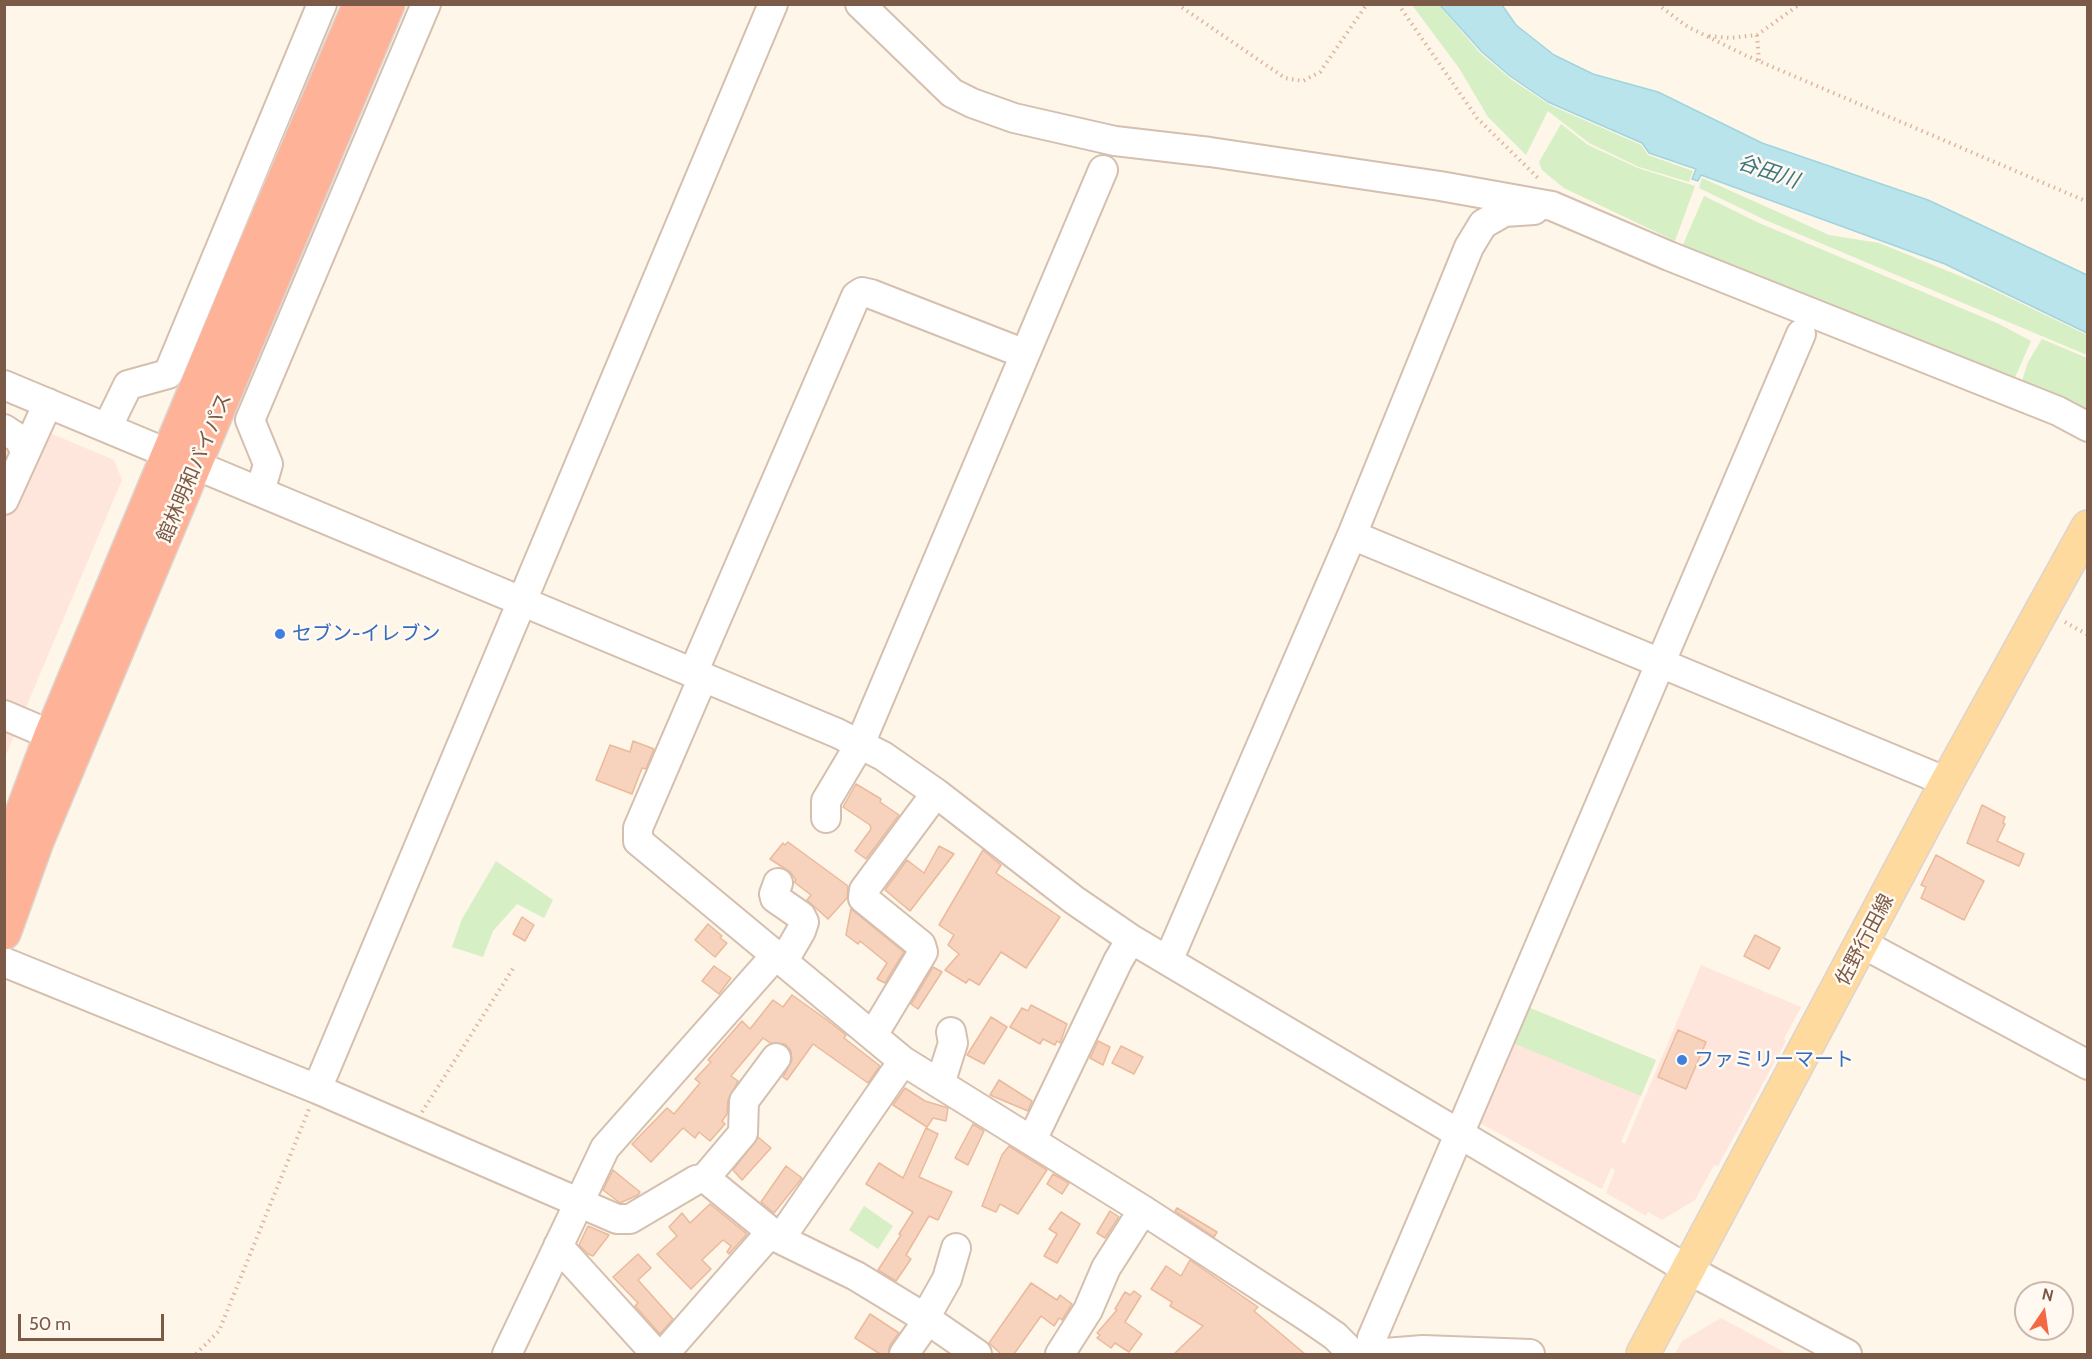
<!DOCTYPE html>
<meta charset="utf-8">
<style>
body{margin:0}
#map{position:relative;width:2092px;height:1359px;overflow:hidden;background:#fef6e8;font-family:Cabin,sans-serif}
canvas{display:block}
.frame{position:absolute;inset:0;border:6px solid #7c5a48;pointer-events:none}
.north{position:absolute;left:2014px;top:1281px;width:60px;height:60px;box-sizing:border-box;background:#fff9f1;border:2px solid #cbb9ad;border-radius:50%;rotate:13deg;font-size:16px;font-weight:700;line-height:24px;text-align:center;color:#7c5a48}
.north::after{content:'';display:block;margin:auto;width:21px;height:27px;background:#f46842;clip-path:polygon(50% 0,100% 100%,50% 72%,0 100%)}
.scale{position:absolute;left:18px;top:1314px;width:146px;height:27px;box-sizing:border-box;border:3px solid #7c5a48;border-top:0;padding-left:8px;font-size:18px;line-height:21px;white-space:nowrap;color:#7c5a48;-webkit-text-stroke:4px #fff9f1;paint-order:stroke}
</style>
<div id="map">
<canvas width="2092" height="1359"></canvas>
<div class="frame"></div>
<div class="north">N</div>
<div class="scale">50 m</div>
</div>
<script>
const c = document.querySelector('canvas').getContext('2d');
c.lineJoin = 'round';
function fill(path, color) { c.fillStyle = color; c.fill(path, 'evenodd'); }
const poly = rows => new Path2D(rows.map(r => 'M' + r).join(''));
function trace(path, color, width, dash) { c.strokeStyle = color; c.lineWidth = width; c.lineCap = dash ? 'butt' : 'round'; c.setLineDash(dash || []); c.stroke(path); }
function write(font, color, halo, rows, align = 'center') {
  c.font = font + ' Cabin,"Noto Sans JP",sans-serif'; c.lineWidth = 5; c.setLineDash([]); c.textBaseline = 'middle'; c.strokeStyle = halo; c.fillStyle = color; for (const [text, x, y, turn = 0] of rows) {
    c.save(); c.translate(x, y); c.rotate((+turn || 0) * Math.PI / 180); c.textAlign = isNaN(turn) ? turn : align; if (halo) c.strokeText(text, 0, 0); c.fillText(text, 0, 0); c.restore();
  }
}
const commercial = poly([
 [5,414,114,460,122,480,5,757],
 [1701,965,1801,1007,1784,1039,1786,1041,1718,1166,1714,1165,1695,1200,1662,1220,1648,1212,1646,1216,1606,1193,1615,1170,1611,1168,1602,1189,1474,1120,1523,1005,1656,1060,1621,1142,1625,1144],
 [1721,1318,1788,1354,1675,1354,1682,1341]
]);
const green = poly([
 [1412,5,1439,5,1480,53,1512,80,1550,105,1641,145,1648,155,1693,171,1689,182,1639,167,1589,143,1548,111,1526,155,1488,117,1459,68],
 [1561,124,1588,145,1638,168,1695,186,1675,241,1564,188,1542,170,1539,162],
 [1702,178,1829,235,1879,243,1987,287,2087,335,2087,355,1763,219,1699,188],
 [1704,196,1759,223,1999,324,2031,341,2014,380,1682,247],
 [2042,339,2087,358,2087,410,2021,384,2028,362],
 [496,861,553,900,544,918,517,904,493,931,483,957,452,947,462,919],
 [1523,1005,1656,1060,1641,1096,1508,1041],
 [864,1206,893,1226,878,1249,849,1230]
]);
const water = poly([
 [1440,5,1502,5,1516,25,1554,55,1593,74,1658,92,1762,143,1928,200,2087,275,2087,333,1945,264,1701,175,1698,181,1692,179,1696,169,1649,153,1642,143,1548,102,1510,76,1482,52,1440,5]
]);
const building = poly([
 [633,741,654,749,646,769,642,768,632,794,596,780,610,745,630,752,633,741],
 [856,784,881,799,880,802,899,815,866,859,855,851,871,829,870,825,843,807,856,784],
 [1982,805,2005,817,2003,823,2005,824,1997,841,2024,854,2019,866,1967,843,1982,805],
 [788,842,848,886,847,898,828,919,807,900,811,895,794,882,796,880,790,872,770,859,783,843,785,845,788,842],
 [939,846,954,854,910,911,885,890,907,860,924,873,939,846],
 [983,850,1001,865,996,873,1060,917,1026,968,1001,952,979,985,969,979,966,983,945,970,959,954,948,945,954,935,939,925,983,850],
 [1936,855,1984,881,1964,920,1921,898,1926,887,1921,885,1936,855],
 [851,909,904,952,885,983,877,979,887,963,860,941,858,944,846,935,851,909],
 [522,917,534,925,525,941,513,934,522,917],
 [708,924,722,936,720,938,727,943,715,957,695,940,708,924],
 [1755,935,1780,948,1769,969,1744,956,1755,935],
 [714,966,731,978,719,994,702,981,714,966],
 [933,967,942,972,918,1009,911,1004,933,967],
 [792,995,827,1020,846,1035,844,1038,880,1066,868,1083,813,1044,787,1080,783,1077,792,1060,791,1051,785,1044,770,1043,763,1038,731,1076,738,1081,728,1100,727,1114,722,1121,725,1124,710,1141,699,1132,695,1138,683,1128,651,1162,632,1144,667,1108,674,1114,700,1083,695,1079,711,1062,708,1060,742,1021,750,1029,773,1000,783,1007,792,995],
 [1031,1005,1067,1024,1060,1043,1057,1041,1055,1045,1043,1039,1040,1044,1010,1027,1022,1008,1028,1011,1031,1005],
 [991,1017,1007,1027,984,1064,967,1055,991,1017],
 [1678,1030,1706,1042,1686,1089,1658,1077,1678,1030],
 [1098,1041,1110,1047,1103,1065,1090,1058,1098,1041],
 [1121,1046,1143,1057,1134,1074,1112,1063,1121,1046],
 [999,1080,1032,1101,1028,1111,990,1095,999,1080],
 [905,1088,925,1101,948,1108,946,1121,933,1118,927,1127,893,1105,905,1088],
 [973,1124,984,1131,968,1165,955,1158,973,1124],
 [926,1128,938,1134,919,1177,952,1192,938,1220,929,1216,906,1255,911,1259,896,1281,878,1270,901,1235,899,1234,913,1212,866,1184,879,1163,903,1178,926,1128],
 [758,1137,771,1148,742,1180,733,1170,758,1137],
 [1009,1146,1047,1170,1018,1214,1000,1204,996,1212,982,1206,1002,1155,1009,1146],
 [786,1166,802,1178,774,1213,761,1202,786,1166],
 [613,1170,640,1192,638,1195,620,1203,603,1190,613,1170],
 [1053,1174,1069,1183,1062,1194,1047,1184,1053,1174],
 [710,1204,747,1234,729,1254,727,1252,731,1246,723,1240,702,1260,711,1269,691,1289,657,1254,677,1236,669,1227,682,1213,690,1223,710,1204],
 [1177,1208,1217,1232,1214,1237,1175,1211,1177,1208],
 [1110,1211,1119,1217,1105,1238,1097,1233,1110,1211],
 [1061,1212,1080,1224,1057,1263,1044,1256,1057,1234,1049,1229,1061,1212],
 [588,1226,609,1235,593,1256,588,1254,579,1245,588,1226],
 [638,1254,651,1268,638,1280,673,1319,660,1334,635,1306,638,1303,613,1277,638,1254],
 [1190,1260,1258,1307,1254,1311,1305,1354,1174,1354,1203,1326,1170,1306,1172,1302,1151,1289,1166,1266,1181,1276,1190,1260],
 [1031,1283,1057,1300,1060,1295,1072,1304,1062,1320,1059,1318,1054,1326,1041,1316,1014,1354,1001,1354,989,1343,1031,1283],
 [1134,1291,1141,1296,1125,1322,1142,1334,1129,1352,1115,1343,1111,1348,1097,1338,1100,1335,1097,1333,1117,1310,1115,1309,1125,1292,1130,1295,1134,1291],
 [870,1314,899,1333,890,1345,888,1354,880,1354,855,1338,870,1314]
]);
const path = poly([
 [1177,4,1285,78,1303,81,1320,72,1367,4],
 [1398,4,1477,118,1539,179],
 [1657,4,1688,27,1747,56,2088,202],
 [1757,35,1759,61],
 [1709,36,1730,38,1757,35,1800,4],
 [2065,622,2088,635],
 [422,1112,514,967],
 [196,1354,219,1331,309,1109]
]);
const minor = poly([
 [860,4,952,93,972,103,1014,118,1115,141,1210,152,1440,186,1552,206,1669,256,2058,411,2088,427],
 [4,385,837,733,883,756,936,793,1074,900,1131,939,1687,1269,1847,1354],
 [107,428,128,385,168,374,322,4],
 [4,429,19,439,25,451],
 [260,492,268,464,250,420,426,4],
 [4,500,48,403],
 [1352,535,1947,782],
 [693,673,856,296,862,292,871,294,1025,354],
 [703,677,638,828,638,841,903,1061,1143,1210,1309,1318,1335,1336,1353,1354],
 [4,715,51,735],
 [826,818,826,801,860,744,1103,170],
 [778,883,774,894,775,898,801,916,804,922,801,931,783,962],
 [1863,944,2088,1065],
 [1168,961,1352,535,1469,247,1483,224,1504,212,1534,210],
 [4,962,317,1089,617,1219,630,1219,696,1180,705,1178,780,1239,856,1276,925,1318,977,1354],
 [873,1035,923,952,921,945,863,898,864,890,936,793],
 [940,1084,953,1043,951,1032],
 [317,1089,773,4],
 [1032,1140,1118,961,1131,939],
 [705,1178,743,1133,744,1101,776,1058],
 [780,1239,903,1061],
 [558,1246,656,1354],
 [925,1318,947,1279,956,1248],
 [1373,1353,1372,1338,1801,334],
 [507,1354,605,1148,775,956],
 [664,1354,771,1232],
 [904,1354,928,1320],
 [1060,1354,1088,1310,1106,1268,1143,1210],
 [1372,1354,1423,1350,1530,1354]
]);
const major = poly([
 [1643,1354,1947,782,2088,527]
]);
const highway = poly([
 [4,861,51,735,246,268,360,4],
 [4,933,37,841,388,4]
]);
const markers = [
 [280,634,6,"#3f7fe0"],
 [1682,1060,6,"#3f7fe0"]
];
const streetNames = [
 ["館林明和バイパス",195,468,-67],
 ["佐野行田線",1865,940,-62]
];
const shopNames = [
 ["セブン-イレブン",292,634],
 ["ファミリーマート",1694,1060]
];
const waterNames = [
 ["谷田川",1768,172,19]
];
fill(commercial, '#ffe6dc');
fill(green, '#d6efc4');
fill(water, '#bae4eb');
trace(water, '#9fd5de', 1.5);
fill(building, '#f7d3bd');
trace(building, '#ebb99b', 1.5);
trace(minor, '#d5bfaf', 32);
trace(major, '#ddd4cf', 36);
trace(highway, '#ddd4cf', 36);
trace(path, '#ddb69f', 4, [1.5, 4.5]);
trace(minor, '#fff', 28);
trace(major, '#ffda9f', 33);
trace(highway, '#feb399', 33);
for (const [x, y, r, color] of markers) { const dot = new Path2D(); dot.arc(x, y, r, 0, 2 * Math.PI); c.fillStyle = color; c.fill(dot); trace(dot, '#fff9f1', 2); }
write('20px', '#7c5a48', '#fff9f1', streetNames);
write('20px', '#366cbe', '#fff9f1', shopNames, 'left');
write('italic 21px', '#3a7783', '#fff9f1', waterNames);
</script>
